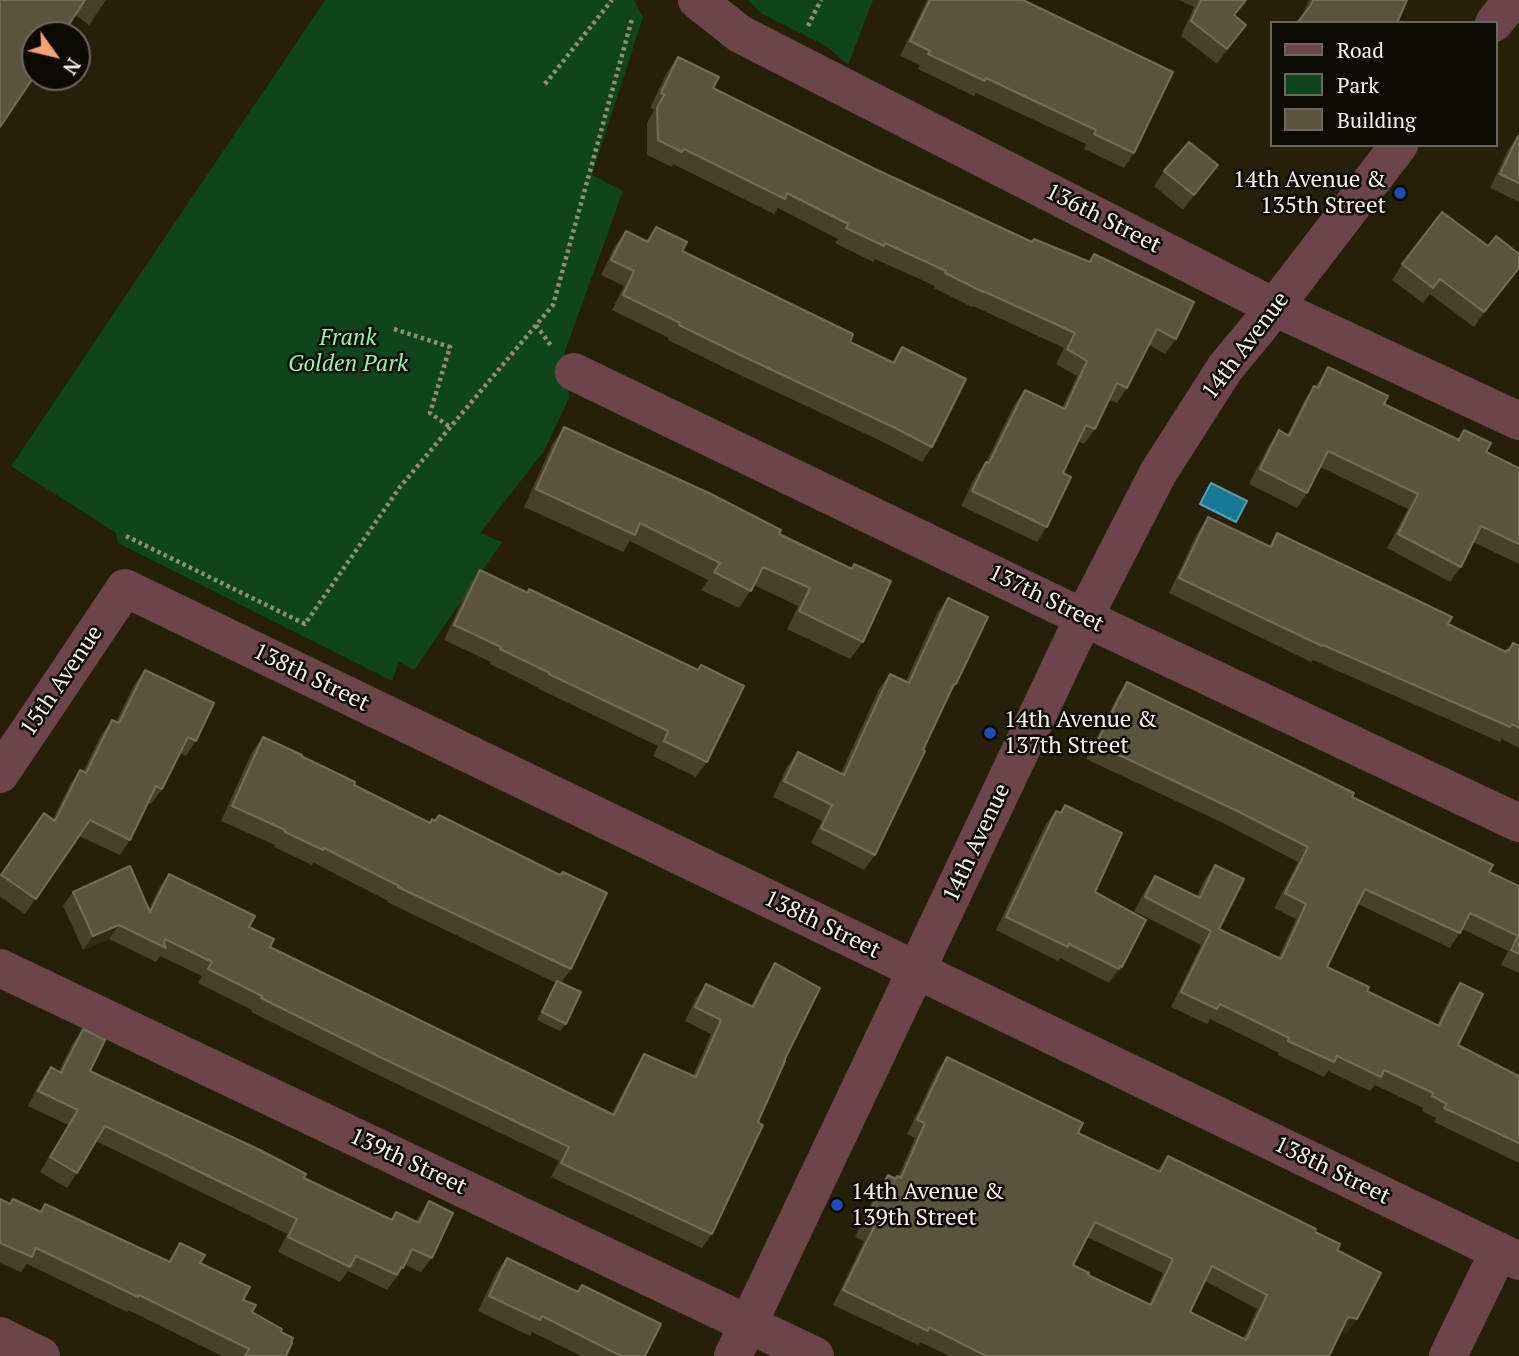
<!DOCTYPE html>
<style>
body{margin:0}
#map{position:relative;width:1519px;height:1356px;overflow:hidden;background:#262009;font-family:"PT Serif",serif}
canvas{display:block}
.legend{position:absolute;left:1270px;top:21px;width:228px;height:126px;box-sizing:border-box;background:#0d0a03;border:2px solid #6b675d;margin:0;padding:9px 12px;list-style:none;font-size:21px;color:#f7f3e5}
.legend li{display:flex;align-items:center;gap:14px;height:35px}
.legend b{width:35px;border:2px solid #6b675d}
.north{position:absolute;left:21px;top:21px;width:70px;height:70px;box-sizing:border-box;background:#0d0a03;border:2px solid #6b675d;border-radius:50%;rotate:124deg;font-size:19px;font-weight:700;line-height:28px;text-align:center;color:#f7f3e5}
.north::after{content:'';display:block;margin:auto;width:24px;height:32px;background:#f0a27a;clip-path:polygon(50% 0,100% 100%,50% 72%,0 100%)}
</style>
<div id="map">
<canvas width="1519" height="1356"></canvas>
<ul class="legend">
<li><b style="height:9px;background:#6b454a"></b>Road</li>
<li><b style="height:19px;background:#0e451d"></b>Park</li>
<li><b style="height:19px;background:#5a543e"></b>Building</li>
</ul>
<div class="north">N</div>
</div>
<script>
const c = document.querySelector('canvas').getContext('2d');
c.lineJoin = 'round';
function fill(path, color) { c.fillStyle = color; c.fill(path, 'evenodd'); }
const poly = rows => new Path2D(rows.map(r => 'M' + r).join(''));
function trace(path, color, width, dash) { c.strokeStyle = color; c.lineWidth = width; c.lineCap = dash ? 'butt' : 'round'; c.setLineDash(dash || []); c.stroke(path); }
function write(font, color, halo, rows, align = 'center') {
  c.font = font + ' "PT Serif",serif'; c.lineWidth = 5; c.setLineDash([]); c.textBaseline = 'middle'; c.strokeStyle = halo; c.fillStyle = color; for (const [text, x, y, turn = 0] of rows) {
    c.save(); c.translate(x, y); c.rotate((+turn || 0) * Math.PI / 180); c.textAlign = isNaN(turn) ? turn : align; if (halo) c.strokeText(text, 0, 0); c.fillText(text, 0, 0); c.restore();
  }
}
const green = poly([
 [325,0,634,0,643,17,592,175,623,191,565,351,569,398,544,451,480,533,502,542,414,670,399,662,392,681,118,543,116,533,11,466],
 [748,0,873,0,848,65,826,46,762,14]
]);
const water = poly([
 [1211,483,1247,501,1236,522,1200,504,1211,483]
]);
const path = poly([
 [808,26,821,0],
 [545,84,612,0],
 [536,325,552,347],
 [394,329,450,347,430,413,450,427],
 [126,536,305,624,400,487,553,305,632,19]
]);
const minor = poly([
 [697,0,740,34,1274,307,1519,421],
 [1494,23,1512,0],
 [574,372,1055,604,1519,823],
 [0,774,125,588,1519,1261],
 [0,968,815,1356],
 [0,1336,41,1356],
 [733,1356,1084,617,1158,473,1225,368,1259,327,1399,145],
 [1448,1356,1499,1251]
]);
const wall = poly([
 [0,0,106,0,89,25,75,15],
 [927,0,1023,0,1134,153,1124,168,1084,149,1086,144,976,93,974,96,918,69,920,65,900,56],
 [1179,0,1246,0,1235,15,1246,25,1217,64,1181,36,1194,7],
 [1309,0,1407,0,1302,16],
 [678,57,713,88,875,169,1032,242,1034,239,1088,262,1094,254,1176,339,1165,354,1149,345,1127,388,1117,403,1109,400,1095,429,1084,444,1078,441,1063,473,1047,527,1037,542,961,506,975,477,986,462,1014,405,1025,390,1062,408,1077,376,1056,364,1064,348,973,306,972,307,934,288,935,286,875,259,873,262,835,243,838,239,778,208,774,214,673,164,672,167,647,155,647,123,654,110,650,108,667,72],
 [1518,136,1519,136,1519,202,1490,188,1508,150],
 [1164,171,1207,180,1183,210,1154,186],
 [656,227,682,251,850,342,892,362,902,347,932,447,922,462,883,442,723,367,668,340,669,338,612,310,624,286,601,275,615,246,626,231,646,241],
 [1402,264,1519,269,1474,327,1430,294,1423,303,1392,280],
 [1328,367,1384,404,1457,439,1464,430,1486,452,1519,468,1519,564,1473,542,1461,567,1450,582,1387,548,1408,509,1320,467,1307,493,1297,508,1249,484,1269,445,1279,430,1287,435,1304,401,1314,386,1315,387],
 [564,427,851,568,854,564,863,642,850,659,787,629,798,606,754,585,739,608,701,590,708,580,630,541,623,552,524,507,552,445],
 [1208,517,1269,546,1277,533,1448,624,1505,651,1513,643,1519,646,1519,748,1502,739,1500,742,1313,660,1311,662,1169,593,1197,533],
 [480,570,527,592,529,589,697,670,701,665,707,762,696,777,653,756,658,746,539,689,539,688,490,664,491,662,444,640,469,586],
 [948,598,956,684,949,695,875,855,864,870,811,843,822,821,773,797,787,767,798,752,841,773,879,689,890,674,906,681,937,613],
 [145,670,196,741,186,756,180,753,162,789,151,804,148,803,130,840,120,855,79,836,25,914,0,897,0,876,44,813,53,819,70,785,80,770,83,772,101,735,112,720,116,722,134,685],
 [1127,682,1294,764,1489,872,1519,886,1519,973,1501,965,1508,951,1462,929,1450,948,1358,904,1327,967,1367,991,1437,1025,1450,997,1460,983,1458,1045,1519,1076,1519,1163,1434,1122,1436,1118,1422,1111,1423,1108,1375,1085,1370,1091,1328,1071,1324,1077,1278,1055,1279,1053,1210,1019,1207,1024,1171,1007,1201,945,1134,911,1145,891,1155,876,1197,896,1205,879,1215,865,1219,929,1278,958,1296,919,1274,908,1298,862,1223,823,1086,759,1117,697],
 [263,737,354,785,429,822,432,819,435,821,439,815,571,969,561,983,566,1024,560,1031,537,1020,552,989,556,983,387,902,388,901,314,863,312,865,274,847,275,845,221,821,252,752],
 [1065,805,1095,892,1122,967,1113,980,1111,980,1109,983,1060,958,1058,961,996,930,1046,824,1056,811,1060,813],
 [169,874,249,927,270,947,612,1113,635,1069,644,1054,693,1076,711,1034,685,1021,696,998,706,984,751,1006,765,978,775,963,784,1061,712,1234,702,1248,551,1177,559,1161,372,1072,251,1012,252,1010,198,983,202,976,160,956,156,962,109,939,83,950,63,906,73,892,149,909,159,888],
 [83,1029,90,1071,391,1220,396,1212,416,1221,429,1201,432,1258,421,1272,405,1265,387,1290,348,1271,340,1282,278,1252,287,1234,96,1141,77,1173,67,1188,40,1172,68,1125,28,1106,40,1082,51,1067,59,1071,73,1043],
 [947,1057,1078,1133,1157,1171,1168,1156,1315,1232,1337,1250,1347,1333,1341,1331,1329,1356,949,1356,920,1342,918,1345,833,1305,864,1241,855,1237,878,1189,888,1175,895,1179,898,1177,915,1138,907,1134,937,1071],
 [1087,1237,1163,1273,1149,1304,1088,1275,1073,1265],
 [1205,1281,1257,1309,1243,1339,1190,1312],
 [0,1199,10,1204,13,1199,40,1212,45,1204,168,1261,180,1243,200,1263,243,1300,252,1312,281,1332,291,1342,286,1356,222,1356,128,1310,127,1312,27,1264,21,1272,0,1263],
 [507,1258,577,1291,582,1285,645,1356,581,1356,532,1332,530,1336,478,1311,496,1273]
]);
const shadedWall = poly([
 [1246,25,1236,39,1217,64,1227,49],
 [1218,165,1207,180,1183,210,1194,195],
 [1519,268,1515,275,1474,327,1484,312],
 [119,925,109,939,83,950,93,936],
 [1120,966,1122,967,1113,980,1111,980],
 [1348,1317,1357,1319,1347,1333,1338,1331]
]);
const building = poly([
 [0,0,85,0,62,35,35,35,35,75,0,127,0,0],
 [930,0,1023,0,1173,72,1134,153,1094,134,1096,130,986,78,985,81,928,54,930,51,910,41,930,0],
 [1201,0,1246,0,1234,15,1246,25,1227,49,1191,21,1201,0],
 [1313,0,1407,0,1397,23,1297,23,1311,5,1313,0],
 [678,57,719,77,713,88,875,169,1032,242,1034,239,1090,262,1094,254,1194,302,1176,339,1157,329,1127,388,1117,383,1095,429,1086,425,1063,473,1071,477,1047,527,972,491,986,462,989,463,1025,390,1065,409,1087,361,1067,349,1075,333,983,291,983,292,945,273,946,271,885,243,884,246,846,228,848,224,787,193,785,199,684,149,682,152,658,140,657,108,664,95,661,93,678,57],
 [1518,136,1519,136,1519,183,1500,174,1518,136],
 [1189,142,1218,165,1194,195,1164,171,1189,142],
 [1442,212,1488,246,1496,236,1519,254,1519,268,1484,312,1440,279,1433,288,1402,264,1442,212],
 [656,227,687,242,682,251,853,334,850,342,894,363,902,347,966,379,932,447,893,427,734,352,679,325,680,323,623,295,634,271,611,260,626,231,648,242,656,227],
 [1328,367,1388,396,1384,404,1459,440,1464,430,1491,443,1486,452,1519,468,1519,544,1481,526,1461,567,1398,534,1418,494,1328,451,1307,493,1260,469,1279,430,1289,436,1314,386,1318,388,1328,367],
 [564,427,709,493,781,530,779,534,852,569,854,564,891,581,863,642,799,611,810,588,763,567,751,591,714,572,720,563,640,523,635,535,536,489,564,427],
 [1208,517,1271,547,1277,533,1452,617,1448,624,1506,652,1507,650,1509,651,1513,643,1519,646,1519,728,1512,724,1510,727,1323,645,1322,646,1179,578,1208,517],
 [480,570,528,593,529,589,698,670,701,665,744,686,707,762,664,741,668,731,549,674,550,673,500,649,501,647,454,625,480,570],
 [948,598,988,617,956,684,954,684,923,750,925,751,875,855,821,828,832,805,784,781,798,752,844,775,890,674,909,683,948,598],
 [145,670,214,703,196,741,188,737,162,789,156,786,130,840,90,820,36,899,1,875,44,813,55,821,80,770,86,773,112,720,119,723,145,670],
 [1127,682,1354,793,1352,797,1493,865,1489,872,1519,886,1519,954,1511,950,1518,936,1470,913,1460,933,1365,889,1327,967,1369,987,1367,991,1439,1026,1460,983,1483,994,1458,1045,1519,1076,1519,1143,1444,1108,1447,1104,1432,1096,1433,1093,1384,1070,1381,1077,1337,1056,1334,1062,1288,1041,1289,1038,1220,1004,1217,1009,1181,992,1211,931,1145,897,1155,876,1200,898,1215,865,1244,879,1219,929,1281,959,1306,904,1285,893,1308,847,1233,809,1096,744,1127,682],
 [263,737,302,755,301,756,355,782,354,785,430,823,432,819,435,821,439,815,560,875,563,872,607,893,571,969,398,887,399,886,324,848,323,850,285,832,285,830,232,806,263,737],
 [1065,805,1122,833,1095,892,1146,920,1122,967,1120,966,1119,969,1069,944,1068,947,1006,917,1056,811,1061,813,1065,805],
 [130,866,150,912,169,874,255,916,249,927,274,939,270,947,614,1115,644,1054,696,1077,721,1020,695,1007,706,984,753,1007,775,963,820,988,784,1061,785,1061,758,1122,763,1125,712,1234,561,1163,569,1147,382,1058,261,998,262,996,208,969,212,962,165,939,164,943,166,948,119,925,93,936,73,892,130,866],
 [557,981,581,992,566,1024,542,1012,557,981],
 [83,1029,105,1040,90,1071,260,1150,306,1174,304,1178,392,1220,396,1212,419,1223,429,1201,453,1213,432,1258,412,1249,403,1268,401,1267,397,1275,356,1256,350,1267,288,1237,297,1219,105,1126,77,1173,50,1157,78,1110,38,1091,51,1067,61,1073,83,1029],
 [947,1057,1083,1123,1078,1133,1160,1172,1168,1156,1316,1229,1315,1232,1340,1244,1337,1250,1381,1273,1357,1319,1348,1317,1329,1356,986,1356,929,1327,928,1331,843,1290,874,1227,865,1222,888,1175,896,1179,897,1176,901,1178,925,1123,917,1120,947,1057],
 [1095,1222,1173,1259,1151,1305,1088,1275,1089,1273,1073,1265,1095,1222],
 [1212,1266,1267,1295,1246,1340,1190,1312,1212,1266],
 [0,1199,10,1204,13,1199,41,1212,45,1204,170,1262,180,1243,205,1255,200,1263,250,1287,243,1300,256,1305,252,1312,282,1329,281,1332,293,1338,291,1342,292,1343,286,1356,245,1356,249,1349,139,1295,138,1297,36,1248,32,1257,0,1243,0,1199],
 [507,1258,578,1292,582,1285,661,1324,645,1356,621,1356,542,1316,540,1320,489,1296,507,1258]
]);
const markers = [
 [1400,193,7,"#1a4fb4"],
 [990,733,7,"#1a4fb4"],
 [837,1205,7,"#1a4fb4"]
];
const poiNames = [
 ["14th Avenue &",1386,180,"right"],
 ["135th Street",1386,206,"right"],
 ["14th Avenue &",1004,720],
 ["137th Street",1004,746],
 ["14th Avenue &",851,1192],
 ["139th Street",851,1218]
];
const streetNames = [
 ["136th Street",1103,219,27],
 ["14th Avenue",1246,346,-53],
 ["137th Street",1046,599,26],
 ["138th Street",311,678,26],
 ["15th Avenue",62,681,-56],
 ["14th Avenue",977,843,-65],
 ["138th Street",822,925,26],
 ["139th Street",408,1162,25],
 ["138th Street",1332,1171,26]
];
const parkNames = [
 ["Frank",348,338],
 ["Golden Park",348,364]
];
fill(green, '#0e451d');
fill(water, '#167895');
trace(water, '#5a9dad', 2);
trace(path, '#918c7a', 4.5, [3.5, 3.5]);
trace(minor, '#6b454a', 38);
fill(wall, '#47402a');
fill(shadedWall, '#322b14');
fill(building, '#5a543e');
trace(building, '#736d58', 2);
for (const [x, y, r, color] of markers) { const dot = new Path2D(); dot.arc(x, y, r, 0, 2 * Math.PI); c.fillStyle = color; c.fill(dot); trace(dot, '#0d0a03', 2.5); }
write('23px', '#f7f3e5', '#0d0a03', poiNames, 'left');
write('23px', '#f7f3e5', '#0d0a03', streetNames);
write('italic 23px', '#92f6a3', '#0d0a03', parkNames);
</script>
